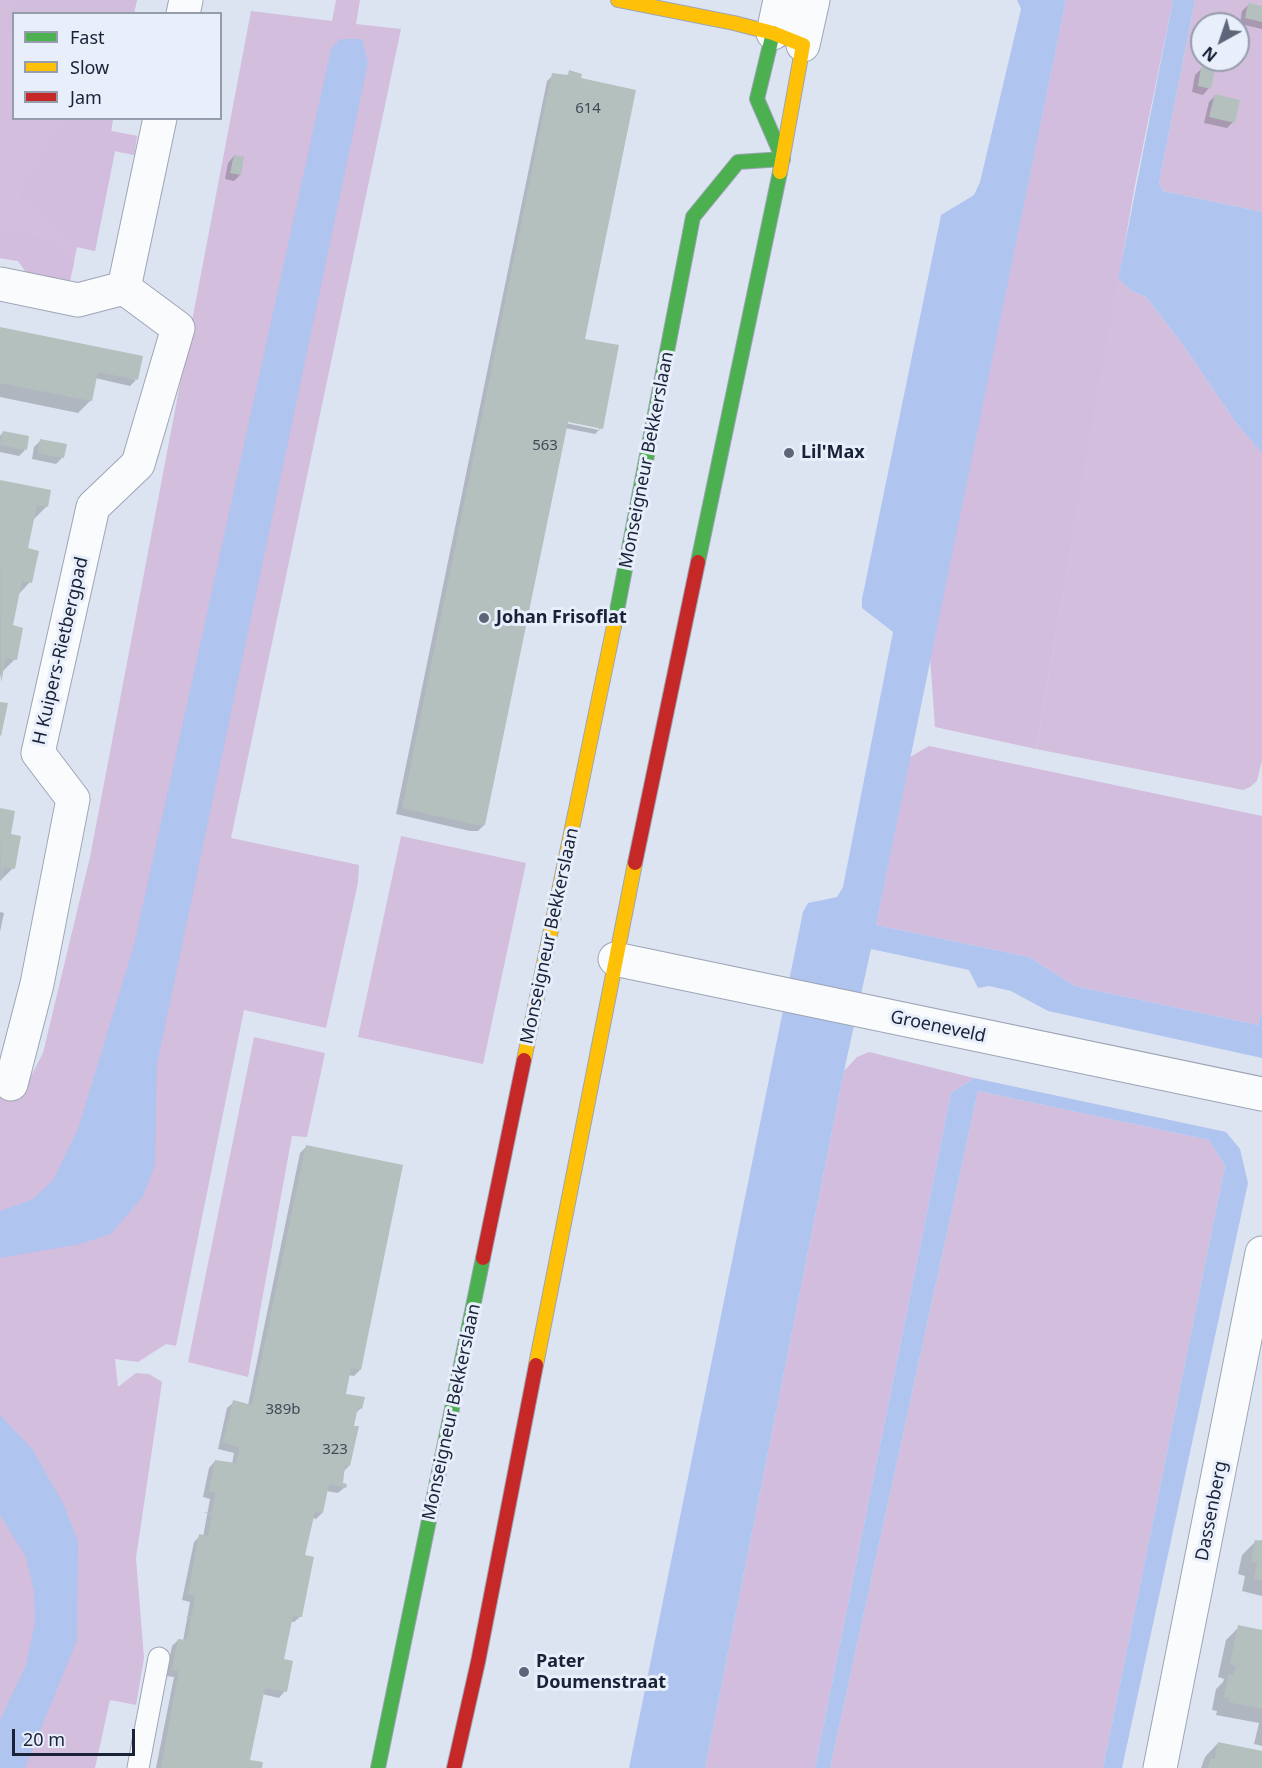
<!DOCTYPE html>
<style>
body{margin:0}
#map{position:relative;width:1262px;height:1768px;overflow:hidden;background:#dde4f1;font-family:"Noto Sans",sans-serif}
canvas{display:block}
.legend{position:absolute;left:12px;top:12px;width:210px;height:108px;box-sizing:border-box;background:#e8eefa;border:2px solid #959cac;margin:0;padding:8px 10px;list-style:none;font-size:18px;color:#182238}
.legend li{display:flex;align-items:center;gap:12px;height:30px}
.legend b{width:30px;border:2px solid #959cac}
.north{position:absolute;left:1190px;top:12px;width:60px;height:60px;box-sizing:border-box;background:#e8eefa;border:2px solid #959cac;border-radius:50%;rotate:220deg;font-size:16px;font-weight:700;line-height:24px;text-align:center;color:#182238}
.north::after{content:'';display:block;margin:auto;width:21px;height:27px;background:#5d6679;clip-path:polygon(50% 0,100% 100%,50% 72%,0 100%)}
.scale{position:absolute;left:12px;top:1729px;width:123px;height:27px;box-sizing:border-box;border:3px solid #182238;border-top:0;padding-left:8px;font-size:18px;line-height:21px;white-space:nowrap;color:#182238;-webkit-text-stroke:4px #e8eefa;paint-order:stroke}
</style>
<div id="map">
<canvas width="1262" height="1768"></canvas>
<ul class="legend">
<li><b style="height:8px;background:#4caf50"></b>Fast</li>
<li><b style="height:8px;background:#ffc107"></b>Slow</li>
<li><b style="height:8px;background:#c62828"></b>Jam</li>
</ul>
<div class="north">N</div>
<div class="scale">20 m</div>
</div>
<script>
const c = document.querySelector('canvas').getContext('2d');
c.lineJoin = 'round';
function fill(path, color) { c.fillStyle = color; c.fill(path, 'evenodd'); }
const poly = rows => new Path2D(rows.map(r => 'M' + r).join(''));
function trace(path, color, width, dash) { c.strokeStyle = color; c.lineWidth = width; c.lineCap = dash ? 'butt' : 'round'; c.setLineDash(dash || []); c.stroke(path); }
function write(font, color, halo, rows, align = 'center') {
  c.font = font + ' "Noto Sans",sans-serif'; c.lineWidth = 6; c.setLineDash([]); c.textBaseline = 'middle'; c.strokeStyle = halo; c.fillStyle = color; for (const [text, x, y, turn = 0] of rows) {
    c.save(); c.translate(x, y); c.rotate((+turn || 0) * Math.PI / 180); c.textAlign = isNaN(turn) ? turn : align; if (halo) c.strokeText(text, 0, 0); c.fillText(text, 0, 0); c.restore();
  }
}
const green = poly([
 [0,0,137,0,134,13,14,14,14,118,113,119,111,131,137,136,134,155,115,151,95,251,77,247,69,285,29,276,18,261,0,258],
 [336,0,360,0,356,24,401,29,231,838,359,865,358,883,326,1028,244,1010,176,1346,166,1344,138,1362,115,1359,118,1387,136,1373,149,1374,162,1382,136,1558,144,1658,136,1705,110,1700,95,1768,0,1768,0,1072,30,1078,43,1053,90,857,251,11,332,21],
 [1195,0,1262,0,1262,212,1163,191,1159,183],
 [1202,24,1238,24,1238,60,1202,60],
 [1118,279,1132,291,1146,297,1184,346,1236,423,1262,453,1262,760,1257,781,1250,787,1243,790,1036,749],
 [401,836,526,863,483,1064,358,1037],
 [254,1037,325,1053,307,1137,292,1136,248,1377,188,1362],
 [978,1091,1209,1140,1225,1166,1103,1768,830,1768]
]);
const forest = poly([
 [16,0,137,0,134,13,14,14,13,33,6,25],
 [1066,0,1173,0,1135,185,1036,749,935,727,930,657],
 [65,119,113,119,111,131,137,136,134,155,115,151,95,251,77,247,19,195],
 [0,230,45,238,74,263,69,285,29,276,18,261,0,258],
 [929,746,1262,816,1262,1011,1258,1025,1075,986,1029,957,876,925,910,757],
 [869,1052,974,1078,951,1093,815,1768,705,1768,844,1071,857,1057]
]);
const water = poly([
 [1017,0,1066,0,876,925,1029,957,1075,986,1258,1025,1262,1011,1262,1058,1048,1011,1011,991,989,986,978,988,969,970,871,949,844,1071,705,1768,629,1768,803,912,808,903,837,897,843,887,893,632,862,608,862,599,941,215,974,195,980,182,1021,9],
 [1173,0,1195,0,1159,183,1163,191,1262,212,1262,453,1236,423,1184,346,1146,297,1132,291,1118,279],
 [340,39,362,39,368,63,157,1064,155,1165,143,1196,111,1234,80,1244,0,1258,0,1211,33,1199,53,1180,78,1129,134,945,331,49],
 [974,1078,1226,1132,1240,1149,1248,1183,1122,1768,1103,1768,1225,1166,1209,1140,978,1091,830,1768,815,1768,951,1093],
 [0,1415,32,1449,63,1503,78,1541,77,1640,25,1768,0,1768,0,1720,26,1665,35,1622,34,1592,26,1557,0,1515]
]);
const shadow = poly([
 [1248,5,1262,8,1262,29,1240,24,1242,11],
 [1211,14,1235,24,1204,24],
 [1202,35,1202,57,1198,56],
 [1202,68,1209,88,1203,95,1192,92,1195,75],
 [570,72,579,79,583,340,601,428,595,434,565,428,484,825,478,831,470,831,396,814,547,81,553,75,566,76],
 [561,419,599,426,599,430,560,422],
 [1215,96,1233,122,1227,128,1204,123,1209,102],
 [234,156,240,175,234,181,225,179,228,163],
 [0,328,136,380,130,386,95,378,91,400,78,413,0,397],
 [3,432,25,450,19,456,0,452,0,436],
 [41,440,62,458,56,464,32,459,34,447],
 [0,481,49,491,46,507,33,520,27,550,30,582,17,596,11,627,15,659,1,673,0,679],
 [0,809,14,812,9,835,13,868,0,881],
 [0,912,4,913,0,932],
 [307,1146,360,1370,354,1376,348,1375,344,1395,361,1408,355,1414,349,1466,343,1472,341,1484,345,1487,338,1493,326,1491,322,1513,316,1519,312,1518,304,1557,301,1616,294,1622,290,1622,283,1660,285,1691,279,1698,262,1694,248,1761,260,1768,156,1768,174,1677,166,1676,172,1646,178,1640,183,1641,190,1602,182,1600,194,1542,200,1536,203,1537,210,1499,203,1497,209,1468,215,1461,232,1464,234,1453,218,1449,227,1408,234,1402,248,1405,300,1153],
 [1262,1540,1262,1596,1242,1591,1245,1576,1238,1574,1242,1555,1255,1542],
 [1239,1627,1262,1631,1262,1746,1254,1744,1259,1723,1216,1715,1217,1711,1212,1710,1216,1689,1223,1682,1224,1679,1218,1677,1226,1640],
 [1218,1743,1262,1752,1262,1768,1201,1768,1205,1757]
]);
const building = poly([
 [1248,3,1262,6,1262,22,1245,18],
 [1211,13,1237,19,1236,24,1208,24],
 [1201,67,1215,69,1211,89,1198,86],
 [569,70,582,74,581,78,636,90,585,339,619,345,603,429,568,422,485,825,477,825,402,808,552,73,568,75],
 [1215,94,1240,100,1235,123,1209,117],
 [234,155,244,157,241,175,230,173],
 [0,327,143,356,138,380,98,372,92,401,0,383],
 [3,431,29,436,27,450,0,445],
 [40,439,67,444,64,458,38,453],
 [0,480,51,490,48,507,37,505,28,548,39,551,32,583,22,581,13,625,23,628,17,660,6,658,1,683],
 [0,702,8,703,1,736,0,735],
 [0,808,15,811,11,834,21,836,15,869,4,867,1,881],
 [306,1145,403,1165,361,1370,351,1368,346,1394,365,1397,362,1409,358,1407,354,1426,359,1426,350,1466,345,1466,343,1483,347,1484,346,1488,329,1484,323,1513,315,1512,305,1555,314,1557,302,1617,293,1616,284,1659,293,1661,287,1692,265,1688,250,1760,263,1762,262,1768,161,1768,179,1671,172,1670,178,1639,187,1640,191,1618,185,1617,192,1616,195,1596,188,1594,199,1534,208,1536,212,1515,203,1512,212,1513,216,1493,209,1491,215,1460,236,1463,240,1447,223,1443,233,1400,252,1405],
 [1255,1540,1262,1541,1262,1580,1254,1579,1257,1563,1251,1561],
 [1238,1625,1262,1630,1262,1709,1229,1702,1229,1698,1224,1697,1229,1674,1234,1675,1236,1666,1230,1664],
 [1218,1742,1262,1751,1262,1768,1208,1768,1211,1758,1215,1759]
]);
const lane = poly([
 [138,1768,159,1658]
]);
const street = poly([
 [183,14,186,0],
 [773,33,780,0],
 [803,45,813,0],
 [0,284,78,300,124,288,160,118],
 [615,959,1262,1094],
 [11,1084,37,984,73,799,38,753,93,507,138,464,178,328,124,288],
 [1160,1768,1262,1253]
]);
const fast = poly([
 [773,33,757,99,783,159],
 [698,562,780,172],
 [614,626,693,217,738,162,783,159],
 [378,1768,483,1258]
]);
const slow = poly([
 [618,0,734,23,773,33,803,45,780,172],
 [524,1060,614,626],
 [536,1365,635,863]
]);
const jam = poly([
 [635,863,698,562],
 [483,1258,524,1060],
 [454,1768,478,1662,536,1365]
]);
const markers = [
 [789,453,6,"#5d6679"],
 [484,618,6,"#5d6679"],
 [524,1672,6,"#5d6679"]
];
const numberNames = [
 ["614",588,109],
 ["563",545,446],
 ["389b",283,1410],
 ["323",335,1450]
];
const poiNames = [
 ["Lil'Max",801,453],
 ["Johan Frisoflat",496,618],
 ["Pater",536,1662],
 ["Doumenstraat",536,1683]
];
const streetNames = [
 ["Monseigneur Bekkerslaan",647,460,-79],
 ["H Kuipers-Rietbergpad",61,651,-77],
 ["Monseigneur Bekkerslaan",550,936,-78],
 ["Groeneveld",938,1027,12],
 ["Monseigneur Bekkerslaan",452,1412,-78],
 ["Dassenberg",1212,1511,-79]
];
fill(green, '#d3bedd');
fill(forest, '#d3bdde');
fill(water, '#b0c4f0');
fill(shadow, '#0003');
fill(building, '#b4c0bd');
trace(lane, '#9da5b5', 23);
trace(street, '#9da5b5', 35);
trace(fast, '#9da5b5', 16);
trace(slow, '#9da5b5', 16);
trace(jam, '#9da5b5', 16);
trace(lane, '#fafbfd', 21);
trace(street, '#fafbfd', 33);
trace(fast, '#4caf50', 14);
trace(slow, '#ffc107', 14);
trace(jam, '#c62828', 14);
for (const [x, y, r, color] of markers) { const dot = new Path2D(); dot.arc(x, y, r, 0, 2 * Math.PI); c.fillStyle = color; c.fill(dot); trace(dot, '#e8eefa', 2); }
write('15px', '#3f4a59', null, numberNames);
write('bold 18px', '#182238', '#e8eefa', poiNames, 'left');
write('18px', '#182238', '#e8eefa', streetNames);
</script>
